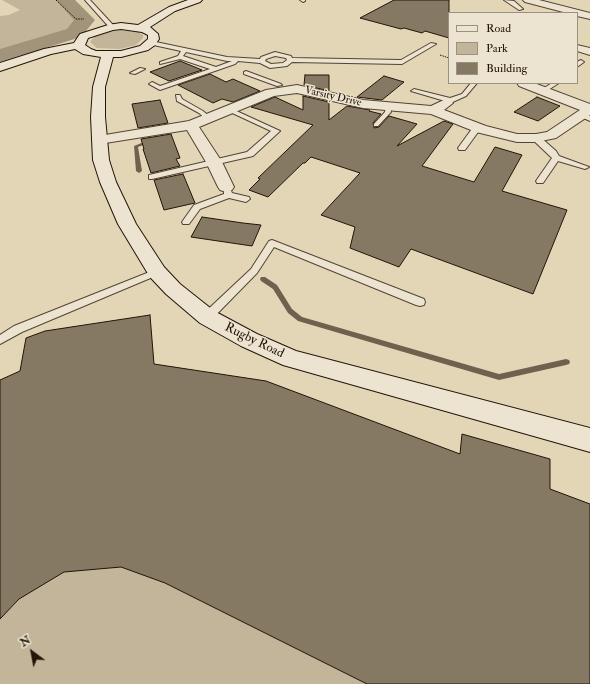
<!DOCTYPE html>
<style>
body{margin:0}
#map{position:relative;width:590px;height:684px;overflow:hidden;background:#e2d6b7;font-family:"IM FELL Double Pica",serif}
canvas{display:block}
.legend{position:absolute;left:448px;top:12px;width:130px;height:72px;box-sizing:border-box;background:#ece4d0;border:1px solid #9c9180;margin:0;padding:5px 7px;list-style:none;font-size:12px;color:#231407}
.legend li{display:flex;align-items:center;gap:8px;height:20px}
.legend b{width:20px;border:1px solid #9c9180}
.north{position:absolute;left:12px;top:632px;width:40px;height:40px;-webkit-text-stroke:3px #ece4d0;paint-order:stroke;rotate:328deg;font-size:11px;font-weight:700;line-height:16px;text-align:center;color:#231407}
.north::after{content:'';display:block;margin:auto;width:14px;height:18px;background:#231407;clip-path:polygon(50% 0,100% 100%,50% 72%,0 100%)}
</style>
<div id="map">
<canvas width="590" height="684"></canvas>
<ul class="legend">
<li><b style="height:5px;background:#ece4d0"></b>Road</li>
<li><b style="height:11px;background:#c2b599"></b>Park</li>
<li><b style="height:11px;background:#867963"></b>Building</li>
</ul>
<div class="north">N</div>
</div>
<script>
const c = document.querySelector('canvas').getContext('2d');
c.lineJoin = 'round';
function fill(path, color) { c.fillStyle = color; c.fill(path, 'evenodd'); }
const poly = rows => new Path2D(rows.map(r => 'M' + r).join(''));
function trace(path, color, width, dash) { c.strokeStyle = color; c.lineWidth = width; c.lineCap = dash ? 'butt' : 'round'; c.setLineDash(dash || []); c.stroke(path); }
function write(font, color, halo, rows, align = 'center') {
  c.font = font + ' "IM FELL Double Pica",serif'; c.lineWidth = 3; c.setLineDash([]); c.textBaseline = 'middle'; c.strokeStyle = halo; c.fillStyle = color; for (const [text, x, y, turn = 0] of rows) {
    c.save(); c.translate(x, y); c.rotate((+turn || 0) * Math.PI / 180); c.textAlign = isNaN(turn) ? turn : align; if (halo) c.strokeText(text, 0, 0); c.fillText(text, 0, 0); c.restore();
  }
}
const green = poly([
 [2,0,60,0,71,12,88,15,93,22,55,41,0,59,0,16,9,15,20,10],
 [117,30,139,32,143,35,143,38,136,45,120,49,97,48,90,42,95,36],
 [154,364,266,381,590,504,590,684,0,684,0,402]
]);
const stream = poly([
 [144,142,146,143,146,144,138,147,142,171,139,173,136,171,134,146,144,142],
 [261,277,265,277,277,285,292,309,302,317,499,374,566,359,569,360,570,362,569,364,566,365,499,380,298,321,288,313,273,289,261,281,260,279,261,277]
]);
const river = poly([
 [56,0,75,0,95,20,81,37,0,62,0,49,67,29,74,20,56,0]
]);
const building = poly([
 [394,0,449,0,449,38,425,31,422,33,404,28,401,29,360,18,394,0],
 [180,61,202,70,169,81,150,72,180,61],
 [210,74,226,82,233,79,260,91,233,102,222,99,213,103,178,85,210,74],
 [305,75,329,75,329,91,304,85,305,75],
 [384,76,404,82,382,100,357,97,384,76],
 [303,96,329,102,329,120,347,106,370,110,369,111,381,114,373,123,374,128,379,127,389,116,417,124,397,146,444,121,453,124,422,166,474,182,495,147,522,155,502,191,567,210,533,294,411,249,399,267,350,248,355,227,321,215,360,173,311,157,305,163,303,163,268,197,249,190,260,179,258,178,313,125,251,107,275,97,303,110,303,96],
 [537,97,560,106,538,121,514,112,537,97],
 [160,100,168,123,138,128,132,104,160,100],
 [171,134,180,158,176,159,180,166,151,173,143,149,144,149,141,139,171,134],
 [183,174,195,203,164,210,154,180,183,174],
 [202,217,243,223,261,225,252,246,191,237,202,217],
 [150,315,154,364,266,381,460,454,462,434,550,459,550,489,590,504,590,684,367,684,165,583,121,567,64,572,19,599,0,619,0,380,20,371,26,338,45,331,150,315]
]);
const path = poly([
 [56,0,76,19,84,19],
 [440,55,449,58]
]);
const lane = poly([
 [85,0,90,0,114,26,114,28,110,28,85,0],
 [300,0,305,0,305,1,303,2,300,0],
 [504,0,514,1,523,9,519,10,504,0],
 [151,41,227,57,260,59,261,57,275,52,291,56,292,58,401,60,431,43,436,44,402,64,292,62,287,66,270,68,260,63,238,61,235,64,160,90,149,84,152,82,160,86,210,69,180,59,160,64,160,62,178,56,181,51,149,44,149,42,151,41],
 [186,52,227,61,232,61,216,67,183,56,186,52],
 [275,56,286,58,287,60,283,63,271,64,265,61,266,59,275,56],
 [581,60,584,62,577,67,577,62,581,60],
 [140,68,145,69,135,74,130,73,140,68],
 [246,71,281,84,282,85,277,86,244,74,244,72,246,71],
 [471,83,477,83,466,96,446,105,443,103,445,101,411,91,414,89,450,98,462,94,471,83],
 [552,83,559,83,545,92,541,92,541,90,552,83],
 [176,95,180,95,182,99,203,111,211,118,211,120,207,120,199,113,177,101,176,95],
 [386,105,390,105,391,112,378,126,374,126,374,124,385,112,386,105],
 [228,109,232,109,280,131,253,156,152,179,149,179,149,175,247,152,271,131,228,111,228,109],
 [581,113,590,116,590,121,579,116,579,114,581,113],
 [474,126,477,126,481,128,465,150,459,150,458,148,474,126],
 [533,136,539,136,556,151,559,156,589,167,585,169,558,161,543,183,537,183,536,181,552,158,533,140,533,136],
 [224,188,230,188,232,193,249,197,250,199,246,202,229,198,200,209,189,224,183,224,182,222,194,205,224,194,224,188],
 [272,240,424,299,425,302,424,305,420,306,416,305,274,247,257,273,211,320,203,320,202,317,203,314,251,269,269,241,272,240],
 [157,269,162,272,160,274,22,332,0,344,0,335,14,326,157,269]
]);
const street = poly([
 [523,0,539,0,590,13,590,19,577,16,577,13,567,13,525,2,523,0],
 [577,45,590,48,590,55,577,51,577,45],
 [517,83,534,83,590,104,590,115,556,138,536,142,517,142,476,132,431,114,363,108,297,93,274,96,199,127,222,162,234,187,232,190,226,192,220,190,218,187,206,162,187,130,99,144,94,143,92,140,94,137,99,136,189,121,266,90,297,85,363,100,431,106,446,99,451,100,453,103,444,110,486,126,517,134,536,134,547,132,580,110,519,86,517,83]
]);
const secondary = poly([
 [188,0,202,0,200,2,175,11,150,27,158,34,159,39,155,45,148,50,121,57,113,57,105,87,105,117,109,160,116,182,136,224,164,267,180,284,214,311,257,334,296,351,590,428,590,452,283,365,241,346,200,323,166,294,150,277,118,224,100,182,93,160,91,117,93,87,101,57,83,54,75,49,51,54,0,71,0,63,44,49,74,43,80,34,108,25,121,23,138,25,169,7,188,0],
 [121,29,142,32,148,35,148,39,140,46,121,51,96,51,91,49,85,45,88,38,113,30,121,29]
]);
const farStreetnames = [
 ["Varsity Drive",333,97,13]
];
const streetNames = [
 ["Rugby Road",254,341,26]
];
fill(green, '#c2b599');
fill(stream, '#6f614d');
fill(river, '#a1947b');
fill(building, '#867963');
trace(building, '#231407', 1);
trace(lane, '#534433', 2);
trace(street, '#534433', 2);
trace(secondary, '#231407', 2);
trace(path, '#231407', 1, [1.5, 1]);
fill(lane, '#ece4d0');
fill(street, '#ece4d0');
fill(secondary, '#ece4d0');
write('11px', '#231407', '#ece4d0', farStreetnames);
write('13px', '#231407', '#ece4d0', streetNames);
</script>
